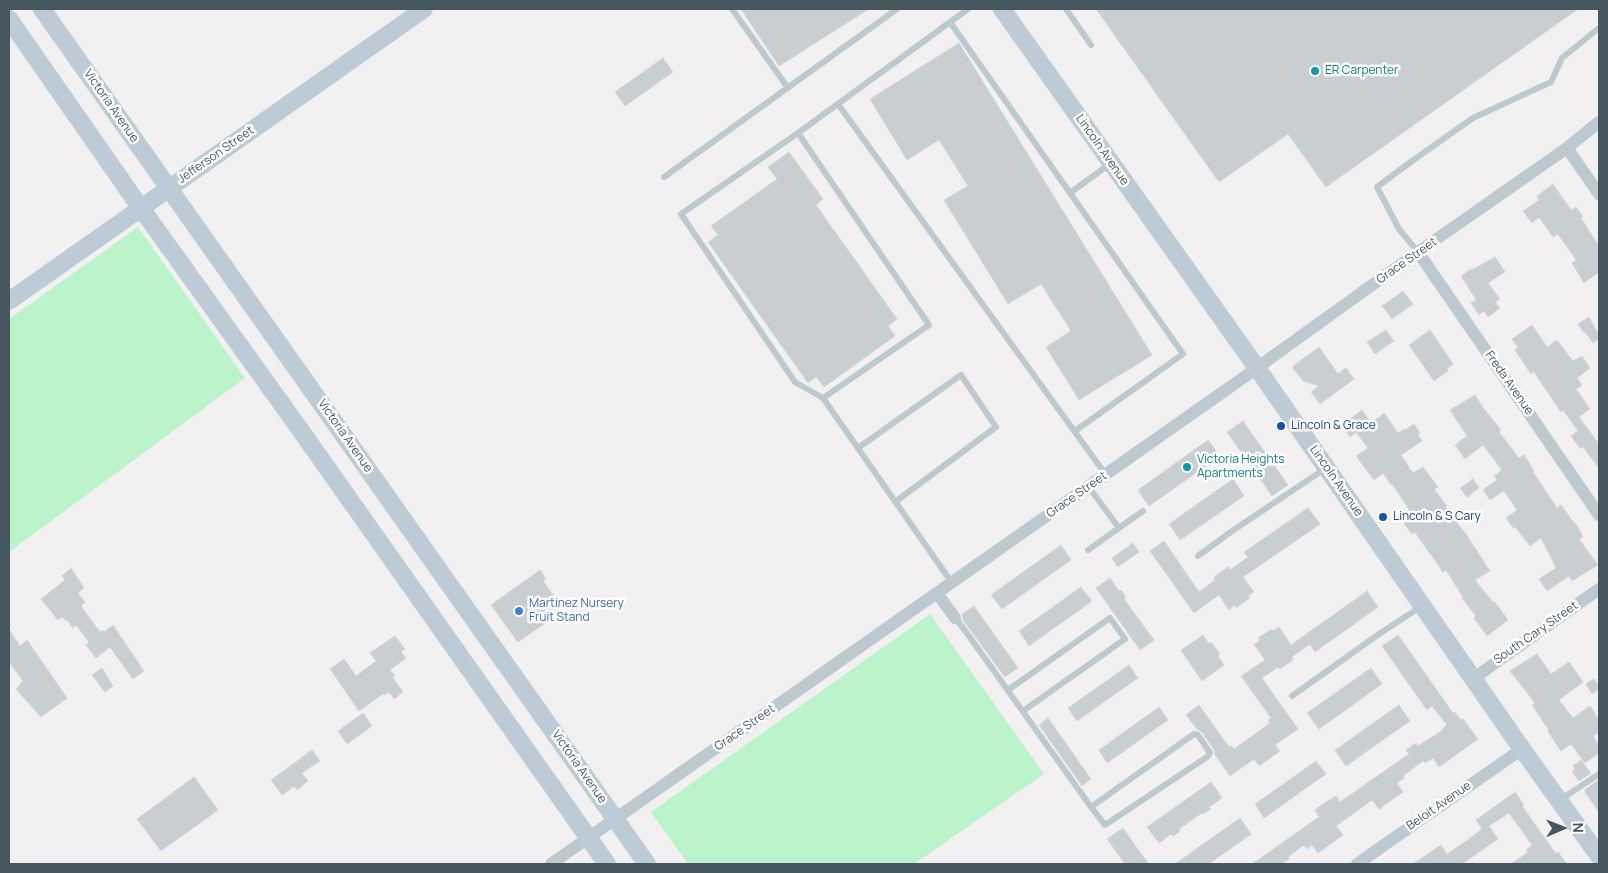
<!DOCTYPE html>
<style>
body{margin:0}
#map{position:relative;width:1608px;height:873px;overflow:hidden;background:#f2f0f0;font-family:Manrope,sans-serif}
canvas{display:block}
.frame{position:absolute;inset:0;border:10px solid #46565f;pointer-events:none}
.north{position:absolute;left:1538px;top:803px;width:50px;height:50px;-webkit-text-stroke:4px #fff;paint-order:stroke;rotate:89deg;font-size:14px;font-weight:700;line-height:20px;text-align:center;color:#46565f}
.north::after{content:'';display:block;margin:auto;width:18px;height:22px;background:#46565f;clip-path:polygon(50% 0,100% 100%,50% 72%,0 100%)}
</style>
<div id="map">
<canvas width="1608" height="873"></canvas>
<div class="frame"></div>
<div class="north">N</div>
</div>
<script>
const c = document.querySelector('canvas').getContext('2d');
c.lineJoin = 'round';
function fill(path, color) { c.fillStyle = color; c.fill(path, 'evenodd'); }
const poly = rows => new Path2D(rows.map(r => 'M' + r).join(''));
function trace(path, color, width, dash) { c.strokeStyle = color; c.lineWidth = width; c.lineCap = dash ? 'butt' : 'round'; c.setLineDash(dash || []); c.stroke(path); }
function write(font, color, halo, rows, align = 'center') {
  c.font = font + ' Manrope,sans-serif'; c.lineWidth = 5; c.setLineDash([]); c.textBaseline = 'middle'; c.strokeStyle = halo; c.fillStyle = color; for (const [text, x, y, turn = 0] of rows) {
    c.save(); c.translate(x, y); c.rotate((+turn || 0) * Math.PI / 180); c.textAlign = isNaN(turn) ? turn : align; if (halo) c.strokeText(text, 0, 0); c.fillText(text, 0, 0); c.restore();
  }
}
const green = poly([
 [138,227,245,378,9,552,9,319],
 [930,614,1044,774,914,864,688,864,651,812]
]);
const building = poly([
 [741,9,869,9,779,66,741,9],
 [1096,9,1578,9,1326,187,1288,134,1219,182,1096,9],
 [959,43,1152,355,1079,400,1046,347,1071,331,1041,284,1008,304,944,200,968,186,939,140,907,160,870,99,959,43],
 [663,58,673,72,625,106,615,92,663,58],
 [789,152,823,199,816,205,897,319,888,326,895,336,824,387,816,377,808,383,708,242,718,235,711,226,777,179,768,167,789,152],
 [1553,184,1571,210,1576,207,1583,217,1581,218,1599,246,1599,272,1584,283,1572,263,1576,260,1558,234,1553,237,1539,217,1532,223,1523,211,1539,200,1537,196,1553,184],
 [1495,257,1505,272,1488,283,1500,299,1495,302,1500,308,1488,317,1484,311,1479,315,1471,303,1476,300,1475,298,1461,276,1471,269,1472,270,1495,257],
 [1403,291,1413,304,1392,319,1382,306,1403,291],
 [1589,317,1599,335,1599,339,1593,343,1585,332,1583,332,1578,324,1589,317],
 [1532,325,1547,347,1557,340,1573,361,1582,356,1590,368,1577,378,1582,385,1576,389,1590,409,1579,417,1599,444,1599,468,1583,447,1580,448,1571,436,1578,431,1563,410,1561,412,1534,372,1531,374,1515,350,1518,348,1512,339,1532,325],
 [1386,330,1394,341,1375,354,1367,342,1386,330],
 [1430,330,1453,364,1447,369,1448,371,1434,381,1409,345,1430,330],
 [1319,347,1338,374,1346,368,1354,379,1320,404,1311,392,1319,386,1303,381,1292,367,1319,347],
 [1475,395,1484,409,1501,430,1499,432,1519,458,1524,455,1534,471,1533,472,1557,508,1561,505,1575,524,1576,524,1583,537,1579,539,1598,565,1572,581,1569,576,1547,591,1539,579,1556,568,1541,538,1530,546,1515,527,1513,528,1506,518,1517,510,1504,491,1490,500,1483,490,1497,480,1494,476,1502,470,1483,445,1465,459,1455,445,1467,436,1450,410,1475,395],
 [1362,410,1371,423,1384,413,1398,433,1404,429,1405,430,1414,424,1420,433,1418,435,1422,441,1401,455,1413,473,1423,467,1438,487,1434,489,1447,506,1445,507,1466,534,1490,571,1475,580,1494,603,1495,602,1508,620,1487,636,1474,618,1476,616,1462,598,1463,597,1446,570,1443,572,1414,531,1412,534,1403,522,1412,514,1392,484,1391,485,1383,473,1374,480,1356,456,1368,448,1356,432,1350,437,1342,425,1362,410],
 [1243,421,1288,485,1272,496,1227,432,1243,421],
 [1208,440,1220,456,1149,506,1138,490,1208,440],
 [1233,479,1244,496,1180,540,1169,524,1233,479],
 [1473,479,1479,488,1467,497,1460,488,1473,479],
 [1308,508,1320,524,1243,577,1254,592,1248,596,1250,598,1236,608,1235,605,1229,610,1219,595,1194,613,1150,551,1164,541,1199,592,1215,580,1214,577,1228,567,1230,570,1248,557,1244,552,1308,508],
 [1133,543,1139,552,1118,567,1112,558,1133,543],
 [1061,545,1071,560,1002,609,991,595,1061,545],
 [71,568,84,588,78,593,85,602,81,606,100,632,103,630,104,632,113,625,144,671,133,679,110,647,96,658,86,645,89,642,76,625,73,628,67,620,66,621,62,617,58,620,41,599,65,580,62,576,71,568],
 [540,570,546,579,543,581,554,596,552,598,558,607,544,617,547,622,518,642,491,605,540,570],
 [1110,578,1119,591,1121,590,1126,597,1124,599,1154,640,1140,650,1096,588,1110,578],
 [1081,587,1092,601,1029,646,1019,631,1081,587],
 [1367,591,1378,607,1315,652,1310,644,1292,657,1293,660,1280,669,1278,667,1262,678,1298,729,1275,745,1280,751,1259,766,1254,759,1230,776,1215,755,1214,750,1202,732,1197,729,1186,715,1199,705,1229,747,1232,746,1234,749,1270,723,1268,720,1271,718,1241,676,1265,660,1254,644,1260,641,1258,638,1272,629,1273,631,1279,627,1291,645,1367,591],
 [974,606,1018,668,1005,677,963,620,962,614,974,606],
 [9,629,20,646,27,640,67,698,41,717,16,689,23,681,9,662,9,629],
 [1203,635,1209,644,1211,642,1220,654,1218,656,1224,665,1202,681,1181,650,1203,635],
 [1398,635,1453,713,1455,712,1461,720,1463,719,1478,739,1439,767,1433,758,1425,763,1423,761,1403,776,1405,778,1397,783,1403,792,1379,809,1372,800,1350,816,1336,826,1343,835,1318,853,1312,845,1307,849,1304,845,1288,857,1289,859,1282,864,1252,864,1319,817,1315,810,1326,802,1336,796,1340,802,1409,754,1406,750,1416,743,1418,746,1443,730,1442,729,1447,725,1432,706,1427,710,1382,646,1398,635],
 [395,636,405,649,401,652,406,658,390,670,395,676,393,678,403,692,394,699,389,692,384,695,383,694,359,711,330,669,344,659,356,676,376,661,370,653,395,636],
 [1537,654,1551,674,1569,662,1583,682,1559,700,1573,718,1590,706,1599,720,1599,732,1593,736,1599,745,1599,753,1585,763,1571,744,1561,751,1551,736,1548,731,1549,730,1532,705,1535,703,1510,671,1537,654],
 [1129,665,1138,678,1077,721,1068,708,1129,665],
 [102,668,113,686,105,692,92,675,102,668],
 [1371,668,1382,684,1319,729,1307,713,1371,668],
 [1594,679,1599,686,1599,689,1592,694,1586,684,1594,679],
 [1399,705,1410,721,1346,766,1335,750,1399,705],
 [1159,707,1168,720,1107,763,1099,750,1159,707],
 [363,713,372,726,347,744,338,731,363,713],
 [1048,718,1091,779,1082,786,1039,725,1048,718],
 [312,750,320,761,302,773,308,781,297,790,294,786,282,795,271,780,312,750],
 [1581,760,1591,773,1579,781,1572,772,1575,769,1573,766,1581,760],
 [1316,761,1326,774,1264,818,1255,804,1316,761],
 [194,777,218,810,161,851,137,819,194,777],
 [1597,781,1599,785,1599,812,1585,792,1585,790,1597,781],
 [1211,782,1222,798,1209,807,1211,809,1203,814,1202,813,1179,829,1180,831,1173,836,1171,834,1159,843,1147,827,1211,782],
 [1515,792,1524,805,1522,806,1544,837,1556,854,1558,852,1567,864,1511,864,1528,852,1526,850,1532,845,1509,813,1489,826,1498,839,1462,864,1413,864,1441,845,1447,854,1469,839,1482,829,1476,820,1515,792],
 [1240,818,1251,834,1209,864,1175,864,1240,818],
 [1123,828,1137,848,1149,864,1125,864,1107,839,1123,828]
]);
const lane = poly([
 [732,9,788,88],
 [1066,9,1091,45],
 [950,22,1183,354,1075,431],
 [838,104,1106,475],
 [798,133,929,325,823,398,795,382,681,214,798,133,968,9],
 [664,177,897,9],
 [1070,193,1111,163],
 [1418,252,1399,229,1377,187,1412,161,1473,118,1551,82,1562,58,1599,28],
 [823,398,952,583],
 [858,448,961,375,996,427,895,502],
 [1119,528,1143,511],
 [1088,550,1119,528,1088,486],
 [1198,556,1232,531,1326,468],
 [955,618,964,629,1091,807,1105,825,1207,757,1210,753,1198,735,1194,734,1091,807],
 [1008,690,1110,618,1125,639,1023,711],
 [1292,696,1379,634,1422,606],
 [1560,800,1599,774]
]);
const street = poly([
 [1567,148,1599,194],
 [1418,252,1599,515],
 [937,593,955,618],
 [1474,678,1599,589],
 [551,864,1240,380,1418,252,1567,148,1599,122],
 [1357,864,1522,749]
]);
const secondary = poly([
 [42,9,647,864],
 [1002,9,1257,368,1522,749,1599,856],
 [9,19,133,197,299,428,607,864],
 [9,301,424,9]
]);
const markers = [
 [1315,71,5,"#0f9aa8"],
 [1281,426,5,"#1a4fb4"],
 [1187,467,5,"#0f9aa8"],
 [1383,517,5,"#1a4fb4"],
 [519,611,5,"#3f7fe0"]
];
const cultureNames = [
 ["ER Carpenter",1325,71],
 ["Victoria Heights",1197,460],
 ["Apartments",1197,474]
];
const streetNames = [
 ["Victoria Avenue",111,106,55],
 ["Lincoln Avenue",1102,150,55],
 ["Jefferson Street",216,155,-35],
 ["Grace Street",1407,261,-35],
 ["Freda Avenue",1509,383,55],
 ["Victoria Avenue",345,436,55],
 ["Lincoln Avenue",1336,481,55],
 ["Grace Street",1077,495,-35],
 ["South Cary Street",1536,633,-35],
 ["Grace Street",745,728,-35],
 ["Victoria Avenue",579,767,55],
 ["Beloit Avenue",1439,806,-35]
];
const transitNames = [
 ["Lincoln & Grace",1291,426],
 ["Lincoln & S Cary",1393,517]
];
const shopNames = [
 ["Martinez Nursery",529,604],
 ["Fruit Stand",529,618]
];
fill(green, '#bbf3cb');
fill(building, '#c9ced3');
trace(building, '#d3d7dc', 1);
trace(lane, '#bcc9d0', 6);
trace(street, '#bcc9d0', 12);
trace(secondary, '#bccbd5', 18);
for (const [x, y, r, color] of markers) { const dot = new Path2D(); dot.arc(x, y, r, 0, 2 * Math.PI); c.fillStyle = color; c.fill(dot); trace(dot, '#fff', 2); }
write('12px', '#0d838f', '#fff', cultureNames, 'left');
write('12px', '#46565f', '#fff', streetNames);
write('12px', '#164399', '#fff', transitNames, 'left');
write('12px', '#366cbe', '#fff', shopNames, 'left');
</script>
